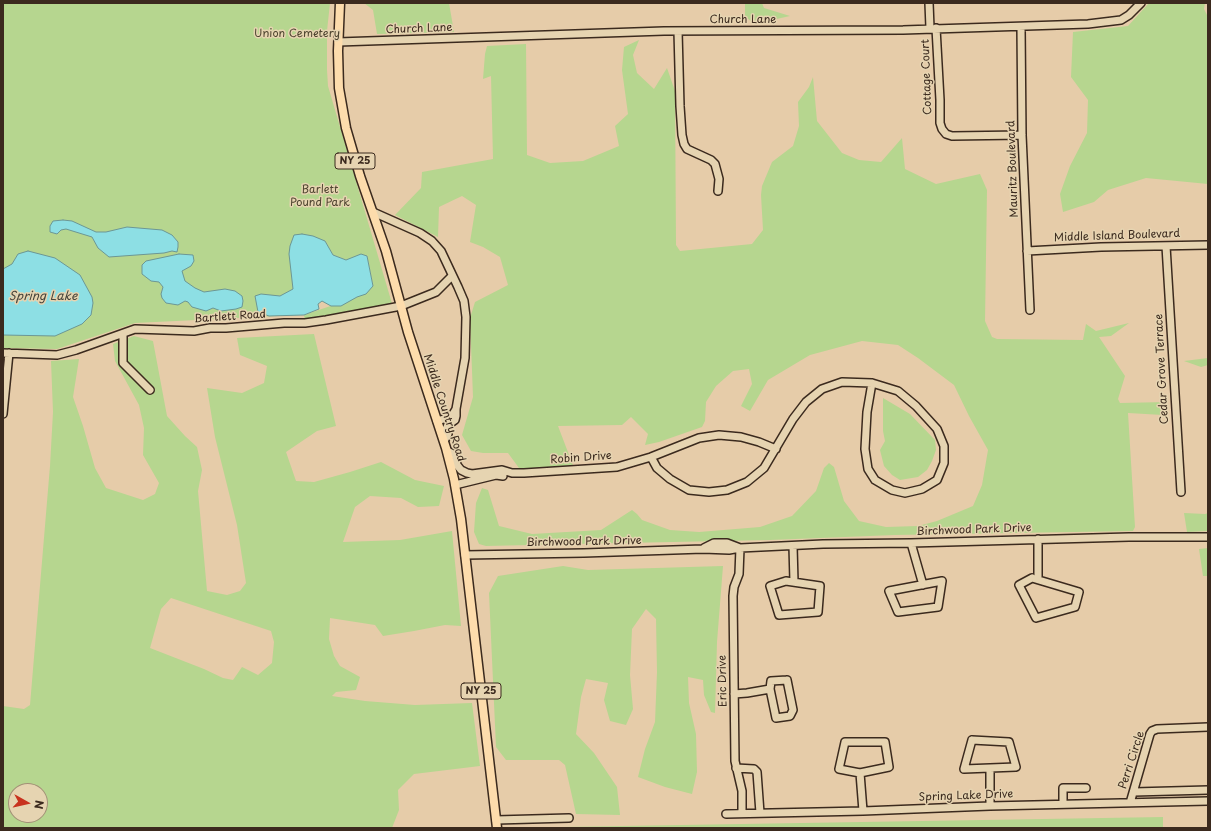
<!DOCTYPE html>
<style>
body{margin:0}
#map{position:relative;width:1211px;height:831px;overflow:hidden;background:#e6cca9;font-family:"Playpen Sans",sans-serif}
canvas{display:block}
.frame{position:absolute;inset:0;border:4px solid #3b2a1e;pointer-events:none}
.north{position:absolute;left:8px;top:783px;width:40px;height:40px;box-sizing:border-box;background:#e6d4b1;border:1px solid #a29076;border-radius:50%;rotate:98deg;font-size:11px;font-weight:700;line-height:16px;text-align:center;color:#3b2a1e}
.north::after{content:'';display:block;margin:auto;width:14px;height:18px;background:#c8321e;clip-path:polygon(50% 0,100% 100%,50% 72%,0 100%)}
</style>
<div id="map">
<canvas width="1211" height="831"></canvas>
<div class="frame"></div>
<div class="north">N</div>
</div>
<script>
const c = document.querySelector('canvas').getContext('2d');
c.lineJoin = 'round';
function fill(path, color) { c.fillStyle = color; c.fill(path, 'evenodd'); }
const poly = rows => new Path2D(rows.map(r => 'M' + r).join(''));
function trace(path, color, width, dash) { c.strokeStyle = color; c.lineWidth = width; c.lineCap = dash ? 'butt' : 'round'; c.setLineDash(dash || []); c.stroke(path); }
function write(font, color, halo, rows, align = 'center') {
  c.font = font + ' "Playpen Sans",sans-serif'; c.lineWidth = 3; c.setLineDash([]); c.textBaseline = 'middle'; c.strokeStyle = halo; c.fillStyle = color; for (const [text, x, y, turn = 0] of rows) {
    c.save(); c.translate(x, y); c.rotate((+turn || 0) * Math.PI / 180); c.textAlign = isNaN(turn) ? turn : align; if (halo) c.strokeText(text, 0, 0); c.fillText(text, 0, 0); c.restore();
  }
}
const green = poly([
 [3,3,330,3,327,31,327,70,328,86,393,307,305,323,304,315,357,297,373,286,367,256,346,260,333,255,325,241,299,315,135,323,57,349,3,348],
 [364,3,449,3,454,32,377,34,373,10],
 [745,3,762,3,764,8,790,16,754,24,745,16],
 [1149,3,1205,3,1204,9,1208,17,1208,184,1146,178,1108,190,1094,202,1063,212,1060,194,1070,166,1087,133,1088,100,1071,77,1073,32,1128,26],
 [639,40,633,55,637,73,654,89,667,68,675,91,676,245,680,251,752,244,763,230,761,195,762,186,772,162,793,146,799,126,798,102,809,87,813,77,817,121,842,153,859,160,881,162,902,138,905,169,936,184,980,174,987,190,985,321,992,337,997,339,1083,340,1086,324,1096,331,1129,323,1111,336,1099,337,1125,376,1118,399,1120,403,1167,402,1163,415,1128,413,1135,527,1133,531,895,535,770,540,575,544,486,546,479,544,474,532,476,503,482,488,488,490,499,526,532,534,601,530,632,510,637,514,642,520,670,530,699,532,760,527,792,516,816,491,824,468,829,463,834,467,844,501,859,521,886,527,918,526,937,521,973,506,982,485,988,450,969,416,954,385,918,358,898,345,862,341,810,355,768,380,750,411,741,406,752,384,749,369,733,371,716,386,706,402,705,421,702,427,659,442,645,445,648,434,631,417,622,425,558,426,574,468,519,468,508,453,483,453,471,451,462,435,473,397,470,318,475,302,508,285,500,257,483,247,470,242,476,205,462,196,439,207,438,237,395,215,421,188,422,172,493,159,491,76,483,79,485,54,487,46,526,44,527,155,550,163,583,161,619,146,615,126,628,114,622,70,624,47],
 [314,334,336,426,317,431,286,452,296,481,314,482,350,472,381,462,415,480,444,486,439,506,418,507,401,498,370,496,355,507,343,542,400,540,452,531,461,626,445,625,414,631,383,636,375,625,330,618,329,639,334,656,340,666,360,677,356,690,336,692,332,696,365,701,415,705,472,703,480,766,414,774,398,790,399,810,392,828,3,828,3,706,24,709,30,705,50,466,53,412,51,361,79,359,73,397,83,426,95,468,106,488,143,500,155,494,159,483,143,455,144,428,139,405,115,361,113,344,134,336,153,341,167,416,185,436,197,447,202,470,198,491,207,591,227,595,240,591,246,583,237,525,215,437,207,388,242,393,264,383,267,366,240,355,237,338],
 [171,598,271,631,274,642,272,663,258,675,242,667,233,680,223,678,204,669,150,648,161,609],
 [16,791,40,791,40,815,16,815],
 [1208,358,1208,365,1201,367,1184,361],
 [883,398,910,414,935,440,936,450,932,461,927,470,918,477,900,480,892,475,884,466,880,450,885,441,883,431],
 [1184,513,1205,514,1208,513,1208,531,1187,532],
 [1208,548,1208,576,1203,576,1199,549],
 [563,566,588,570,723,566,717,642,715,713,711,712,704,695,703,680,688,677,689,703,696,734,697,772,692,794,665,787,638,777,645,749,655,722,657,672,656,619,646,609,632,629,630,675,633,709,626,725,610,721,604,700,608,683,586,679,581,697,576,734,594,753,617,787,620,815,576,814,565,765,559,760,506,760,496,747,489,593,498,576],
 [1163,817,1163,828,562,828,561,827]
]);
const water = poly([
 [63,220,72,221,96,232,106,232,127,227,162,230,172,235,178,242,178,247,177,252,172,251,164,253,109,257,98,248,92,237,66,229,61,230,57,234,50,232,50,226,53,221,63,220],
 [302,234,313,236,325,241,333,255,346,260,361,254,367,256,373,286,366,294,357,297,341,306,331,306,322,301,318,304,319,309,304,315,269,316,258,312,255,296,261,294,280,296,293,289,289,254,290,246,294,235,302,234],
 [28,251,55,258,80,275,92,297,93,303,91,315,82,324,55,336,3,335,3,269,12,264,18,254,28,251],
 [179,254,193,255,194,261,191,266,182,271,185,281,195,288,204,292,225,289,235,291,242,296,243,301,242,307,236,309,221,311,213,308,206,311,192,307,188,302,185,301,178,305,166,303,162,298,161,294,163,287,159,282,151,281,142,274,142,265,146,261,179,254]
]);
const minor = poly([
 [929,3,930,28],
 [1021,27,1022,135,1030,310],
 [936,28,940,100,940,123,942,129,946,134,952,136,1022,135],
 [678,31,680,106,682,135,684,144,687,149,711,160,715,164,719,179,718,191],
 [338,42,664,31,903,30,1088,24,1121,20,1129,15,1141,3],
 [373,212,420,233,432,241,441,251,458,287,464,301,466,317,465,358,456,409,456,416,455,420,448,425,446,429,448,434,444,441],
 [1166,246,1181,492],
 [1027,251,1101,247,1208,245],
 [123,334,123,363,150,390],
 [3,353,57,355,76,350,135,329,194,331,210,328,226,328,284,323,305,323,326,320,401,306,436,292,452,276],
 [3,414,9,353],
 [437,421,447,418,453,414,456,409],
 [447,451,455,455,457,465,461,470,467,473,472,474,502,470,512,473,524,473,617,467,651,457,699,438,719,435,741,437,759,442,776,449],
 [651,457,657,468,670,479,689,490,709,492,727,490,747,482,764,468,793,419,806,402,822,389,842,382,872,383,898,391,916,406,937,429,944,446,944,463,937,480,922,489,905,493,892,490,875,480,868,469,865,449,867,412,872,383],
 [455,485,496,475,503,476],
 [911,543,923,585],
 [793,546,794,582],
 [704,548,714,543,727,543,740,548],
 [740,548,739,574,734,587,733,596,735,761,742,791,742,813],
 [465,555,584,553,703,549,729,550,740,548,823,544,911,543,1129,537,1208,537],
 [1032,578,1079,592,1075,607,1036,618,1019,585,1032,578],
 [1038,579,1038,539],
 [786,581,820,586,818,612,779,615,770,586,786,581],
 [942,581,938,607,898,612,889,591,942,581],
 [787,680,793,710,790,716,776,718,770,689,771,681,787,680],
 [734,694,747,693,770,689],
 [972,740,1009,742,1016,767,964,769,972,740],
 [845,742,885,742,889,767,860,773,839,769,845,742],
 [736,768,754,769,757,772,760,813],
 [990,768,990,806],
 [860,773,863,811],
 [1134,792,1208,790],
 [1130,803,1150,734,1152,731,1157,729,1208,727],
 [1063,804,1063,788,1086,788],
 [726,814,863,811,990,806,1208,801],
 [496,820,569,818]
]);
const major = poly([
 [340,3,338,51,339,88,346,128,360,176,386,251,408,332,446,448,454,479,461,519,497,828]
]);
const shields = [
 [355,161,40],
 [481,691,40]
];
const shieldNames = [
 ["NY 25",355,161],
 ["NY 25",481,691]
];
const streetNames = [
 ["Church Lane",743,20],
 ["Church Lane",419,29,-2],
 ["Cottage Court",927,77,-92],
 ["Mauritz Boulevard",1013,169,-92],
 ["Middle Island Boulevard",1117,236,-2],
 ["Bartlett Road",230,317,-4],
 ["Cedar Grove Terrace",1162,369,-93],
 ["Middle Country Road",444,408,72],
 ["Robin Drive",581,458,-4],
 ["Birchwood Park Drive",974,530,-2],
 ["Birchwood Park Drive",584,542,-1],
 ["Eric Drive",723,681,-91],
 ["Perri Circle",1132,760,-72],
 ["Spring Lake Drive",966,796,-2]
];
const parkNames = [
 ["Union Cemetery",297,34],
 ["Barlett",320,190],
 ["Pound Park",320,203]
];
const waterNames = [
 ["Spring Lake",43,297]
];
fill(green, '#b6d68f');
fill(water, '#8ddfe4');
trace(water, '#6c9795', 1);
trace(minor, '#3b2a1e', 10);
trace(major, '#3b2a1e', 11);
trace(minor, '#e6d4b1', 7);
trace(major, '#fddcac', 8);
for (const [x, y, w] of shields) { const box = new Path2D(); box.roundRect(x - w / 2, y - 8, w, 16, 3); c.fillStyle = '#e6d4b1'; c.fill(box); trace(box, '#3b2a1e', 1); }
write('bold 10px', '#3b2a1e', null, shieldNames);
write('11px', '#3b2a1e', '#e6d4b1', streetNames);
write('11px', '#4d442f', '#e6d4b1', parkNames);
write('italic 12px', '#47453c', '#e6d4b1', waterNames);
</script>
